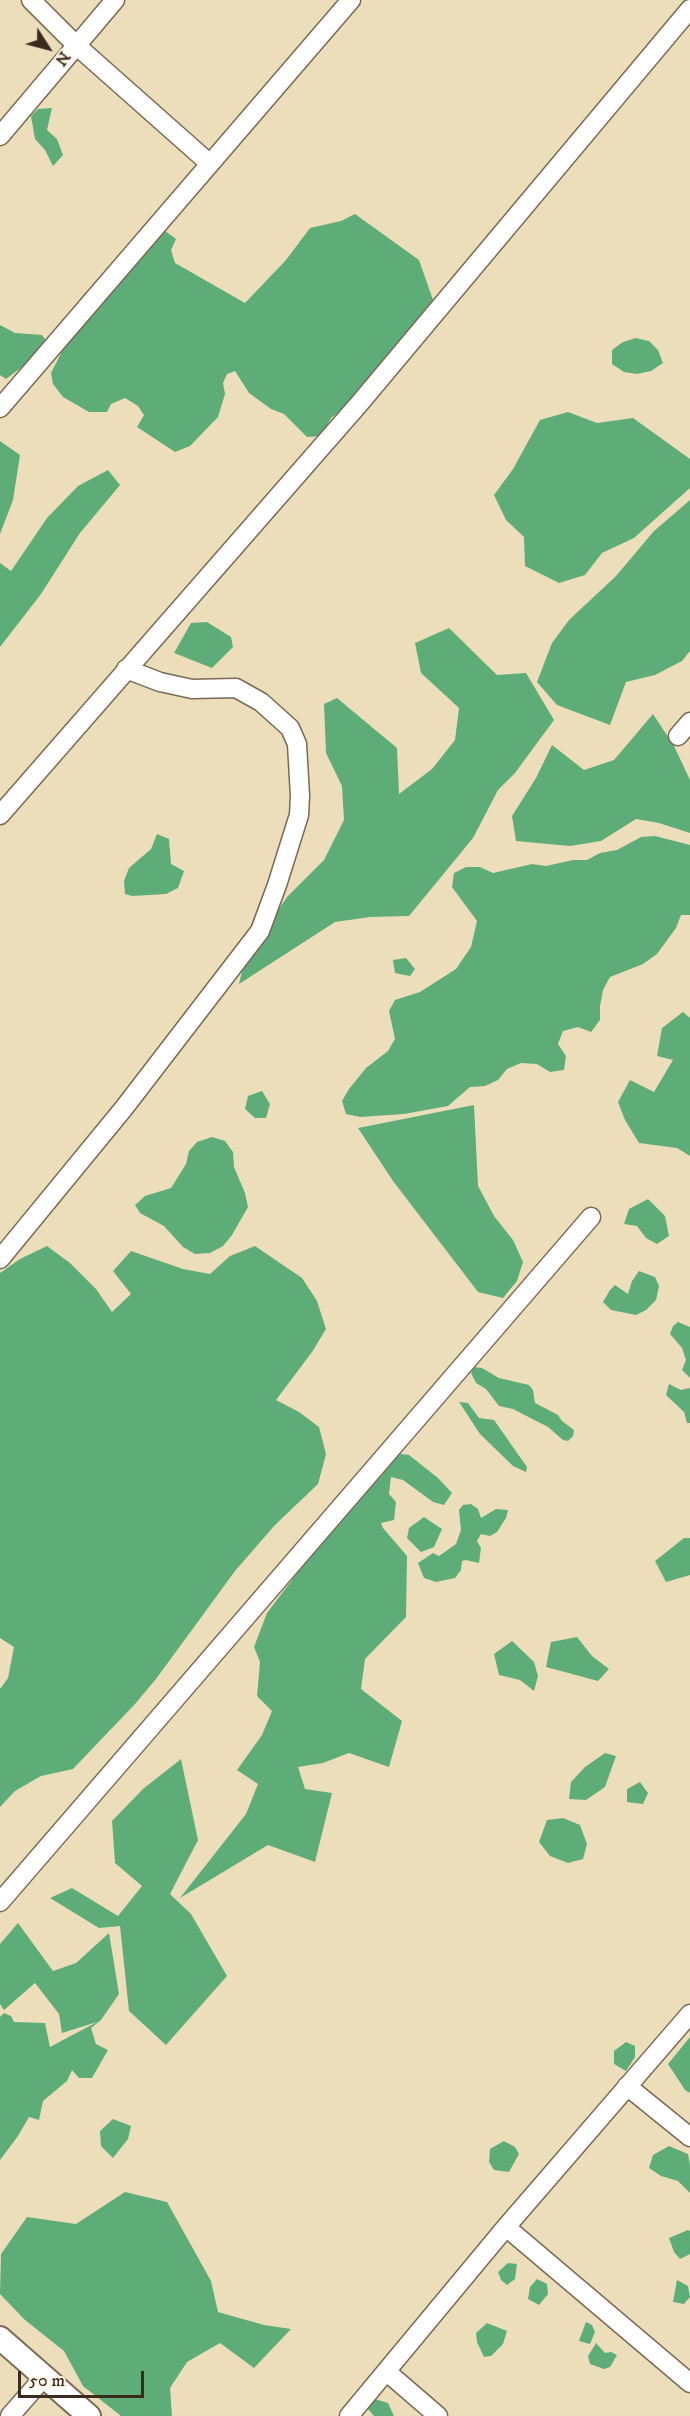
<!DOCTYPE html>
<style>
body{margin:0}
#map{position:relative;width:690px;height:2416px;overflow:hidden;background:#eddebb;font-family:"IM FELL DW Pica",serif}
canvas{display:block}
.north{position:absolute;left:18px;top:18px;width:60px;height:60px;-webkit-text-stroke:4px #fcf5e5;paint-order:stroke;rotate:126deg;font-size:16px;font-weight:700;line-height:24px;text-align:center;color:#3b2a1e}
.north::after{content:'';display:block;margin:auto;width:21px;height:27px;background:#3b2a1e;clip-path:polygon(50% 0,100% 100%,50% 72%,0 100%)}
.scale{position:absolute;left:18px;top:2371px;width:126px;height:27px;box-sizing:border-box;border:3px solid #3b2a1e;border-top:0;padding-left:8px;font-size:18px;line-height:21px;white-space:nowrap;color:#3b2a1e;-webkit-text-stroke:4px #fcf5e5;paint-order:stroke}
</style>
<div id="map">
<canvas width="690" height="2416"></canvas>
<div class="north">N</div>
<div class="scale">50 m</div>
</div>
<script>
const c = document.querySelector('canvas').getContext('2d');
c.lineJoin = 'round';
function fill(path, color) { c.fillStyle = color; c.fill(path, 'evenodd'); }
const poly = rows => new Path2D(rows.map(r => 'M' + r).join(''));
function trace(path, color, width, dash) { c.strokeStyle = color; c.lineWidth = width; c.lineCap = dash ? 'butt' : 'round'; c.setLineDash(dash || []); c.stroke(path); }
const forest = poly([
 [52,108,47,130,57,139,63,155,53,166,45,150,35,139,31,116,38,109],
 [355,214,419,260,433,300,414,325,359,388,352,402,331,418,321,436,307,437,284,414,271,409,249,393,235,371,227,374,223,383,225,394,218,417,190,446,175,452,137,427,144,415,138,406,125,398,111,404,107,412,89,412,63,397,53,384,51,373,72,332,66,318,85,293,103,279,157,225,176,239,171,250,175,263,245,303,286,260,310,228,341,221],
 [0,325,15,333,42,335,50,346,6,379,0,375],
 [636,338,649,341,658,350,663,363,651,371,637,374,624,372,612,364,612,350,623,342],
 [568,412,597,423,633,418,690,459,690,488,634,538,602,553,585,575,559,583,525,566,524,537,506,520,494,495,513,469,540,420],
 [0,441,20,455,13,500,0,534],
 [108,470,120,485,80,533,41,594,0,647,0,563,11,571,47,518,78,486],
 [690,500,690,651,682,661,655,675,626,682,610,725,557,705,537,682,552,643,569,620,616,576,654,531],
 [207,622,231,637,233,647,212,668,174,653,191,623],
 [449,628,497,675,526,673,554,720,515,773,498,790,473,838,409,916,370,917,335,922,239,984,245,959,287,897,324,860,344,820,342,786,326,753,324,704,337,698,397,748,399,794,432,769,455,740,459,708,421,673,415,643],
 [653,714,674,746,690,780,690,833,659,823,636,819,601,841,570,846,516,841,512,816,536,778,552,745,584,770,614,760],
 [157,834,169,839,171,864,184,871,178,888,166,894,132,896,125,894,124,881,129,868,151,849],
 [655,836,690,845,690,915,681,915,676,928,657,954,643,964,610,977,603,990,600,1006,600,1020,591,1032,578,1027,563,1031,558,1044,566,1056,564,1070,550,1072,537,1064,521,1063,507,1069,498,1080,485,1086,470,1087,448,1106,404,1114,360,1117,346,1114,342,1101,349,1089,366,1068,388,1051,395,1039,389,1011,395,1000,420,992,456,969,471,947,477,921,452,887,454,873,466,867,480,867,493,873,532,864,546,866,573,860,587,860,600,853,617,850,641,837],
 [406,958,415,969,410,976,395,973,393,960],
 [683,1012,690,1018,690,1156,677,1148,639,1143,625,1120,618,1102,630,1080,654,1092,673,1060,657,1056,662,1028],
 [262,1091,270,1104,266,1118,255,1118,245,1109,248,1096],
 [474,1105,478,1186,494,1216,513,1240,523,1262,517,1281,503,1298,478,1292,393,1181,358,1128],
 [212,1137,225,1141,233,1152,234,1167,245,1193,248,1207,232,1235,223,1246,210,1253,195,1254,183,1247,164,1226,140,1213,135,1205,145,1196,171,1188,186,1164,189,1151,197,1142],
 [648,1199,665,1216,669,1236,657,1244,646,1238,637,1226,624,1224,629,1209],
 [47,1246,70,1263,96,1289,112,1312,131,1294,113,1271,131,1251,183,1269,210,1274,230,1256,255,1246,302,1278,317,1301,326,1329,312,1352,276,1400,299,1412,319,1427,326,1454,318,1484,275,1525,235,1571,156,1679,135,1704,73,1769,41,1776,15,1791,0,1807,0,1689,8,1678,14,1647,0,1638,0,1273,20,1259],
 [639,1271,655,1277,659,1286,656,1300,646,1310,636,1315,611,1310,603,1302,610,1290,615,1285,628,1294,632,1281],
 [678,1322,690,1327,690,1378,682,1370,686,1360,682,1348,670,1334,673,1326],
 [474,1367,482,1368,499,1378,529,1385,533,1390,535,1403,558,1415,562,1421,574,1430,573,1436,568,1441,563,1440,548,1427,513,1409,499,1406,486,1389,476,1383,471,1373],
 [669,1384,681,1390,689,1388,690,1389,690,1423,687,1423,684,1412,666,1395],
 [459,1402,468,1403,479,1418,494,1420,527,1467,526,1472,513,1466,480,1434],
 [395,1453,409,1455,438,1478,452,1493,444,1505,433,1502,403,1480,391,1477,389,1494,396,1502,394,1520,381,1523,383,1528,407,1556,406,1617,365,1659,361,1689,402,1721,389,1767,349,1753,323,1763,298,1767,305,1789,332,1793,315,1862,268,1845,180,1898,246,1814,258,1784,237,1770,262,1735,272,1711,257,1696,260,1662,254,1647,267,1613,326,1535],
 [471,1504,478,1509,481,1518,496,1509,508,1510,506,1518,497,1532,490,1536,481,1534,477,1541,481,1548,479,1563,466,1560,462,1561,461,1570,455,1578,436,1582,424,1578,418,1563,433,1553,439,1556,456,1544,461,1530,459,1510,463,1505],
 [424,1517,442,1529,434,1547,421,1552,407,1538,409,1528],
 [684,1538,690,1538,690,1575,666,1582,655,1561],
 [577,1637,592,1656,609,1669,598,1681,546,1667,551,1642],
 [512,1641,534,1662,538,1676,534,1691,520,1680,499,1675,494,1654],
 [605,1753,616,1756,605,1787,586,1800,569,1799,571,1782,585,1767],
 [181,1759,198,1840,170,1894,191,1914,227,1976,166,2045,129,2011,120,1926,99,1928,50,1898,72,1888,118,1916,142,1886,115,1863,112,1821,143,1789],
 [640,1782,648,1793,643,1804,627,1802,627,1789],
 [563,1818,580,1825,587,1844,583,1859,568,1863,550,1856,539,1842,547,1820],
 [18,1923,53,1971,76,1963,109,1933,119,1994,101,2020,91,2028,96,2044,108,2050,92,2078,79,2078,72,2070,67,2081,43,2101,39,2120,29,2117,18,2136,0,2160,0,2017,4,2013,11,2016,14,2022,45,2023,50,2047,97,2022,62,2033,59,2014,35,1983,4,2010,0,2004,0,1944],
 [690,2037,690,2093,685,2090,668,2064],
 [626,2042,635,2046,635,2057,626,2071,614,2064,614,2051],
 [113,2119,131,2126,128,2139,113,2158,101,2146,100,2131],
 [504,2141,515,2147,519,2154,509,2172,494,2170,489,2162,490,2149],
 [669,2146,688,2154,690,2165,690,2193,678,2181,661,2176,649,2168,653,2155],
 [125,2192,167,2202,211,2281,218,2312,264,2325,291,2329,254,2368,220,2343,187,2362,170,2388,172,2416,121,2416,83,2386,64,2351,25,2320,0,2294,1,2254,27,2217,76,2224],
 [688,2230,690,2231,690,2254,680,2259,674,2252,669,2238],
 [508,2263,517,2264,515,2279,507,2285,501,2280,498,2272],
 [537,2279,547,2284,548,2294,539,2305,528,2299,530,2287],
 [677,2280,688,2286,690,2297,684,2304,673,2302],
 [586,2322,592,2325,595,2332,590,2344,579,2341],
 [487,2323,507,2331,503,2344,491,2356,484,2357,477,2342,476,2333],
 [596,2343,605,2353,611,2352,617,2355,610,2367,604,2369,590,2364,588,2356],
 [375,2399,388,2403,394,2416,374,2416,367,2408]
]);
const minor = poly([
 [31,0,77,46,209,163],
 [0,136,115,0],
 [0,408,351,0],
 [678,736,690,722],
 [0,815,359,404,690,9],
 [0,1259,124,1108,260,931,277,885,299,815,300,796,297,744,290,728,261,702,236,688,192,689,160,682,126,669],
 [0,1902,591,1217],
 [627,2086,690,2137],
 [506,2227,690,2383],
 [387,2372,438,2416],
 [10,2416,44,2377],
 [349,2416,506,2227,690,2014]
]);
const tertiary = poly([
 [0,2338,89,2416]
]);
fill(forest, '#5ead78');
trace(minor, '#796955', 21);
trace(tertiary, '#796955', 26);
trace(minor, '#fff', 18);
trace(tertiary, '#fff', 22);
</script>
